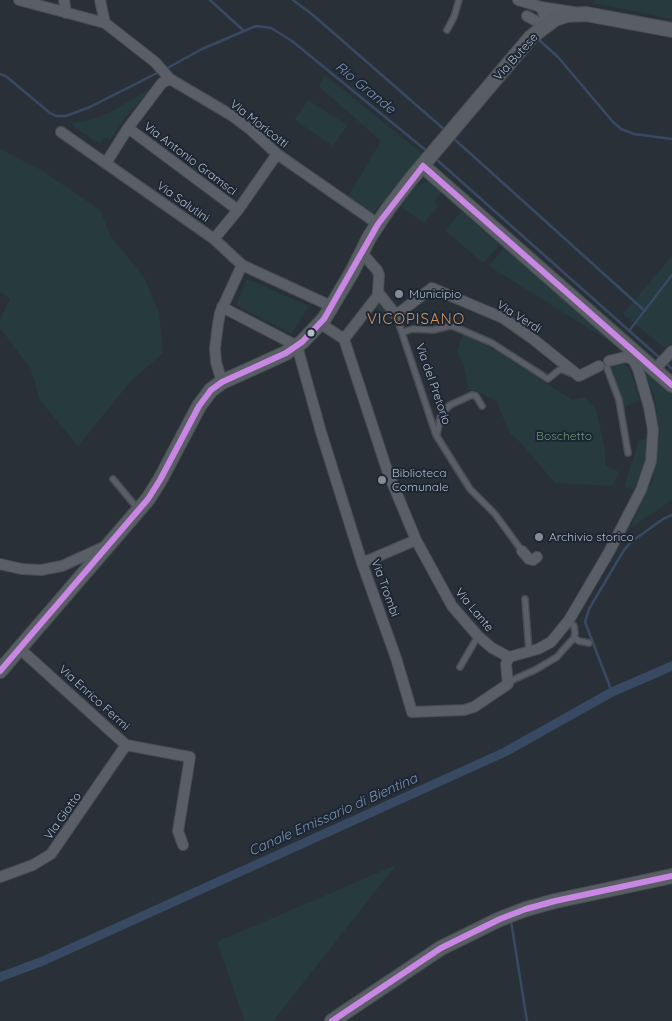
<!DOCTYPE html>
<style>
body{margin:0}
canvas{display:block;background:#2a3038}
</style>
<canvas width="672" height="1021"></canvas>
<script>
const c = document.querySelector('canvas').getContext('2d');
c.lineJoin = 'round';
function fill(path, color) { c.fillStyle = color; c.fill(path, 'evenodd'); }
const poly = rows => new Path2D(rows.map(r => 'M' + r).join(''));
function trace(path, color, width, dash) { c.strokeStyle = color; c.lineWidth = width; c.lineCap = dash ? 'butt' : 'round'; c.setLineDash(dash || []); c.stroke(path); }
function write(font, color, halo, rows, align = 'center') {
  c.font = font + ' Quicksand,sans-serif'; c.lineWidth = 4; c.setLineDash([]); c.textBaseline = 'middle'; c.strokeStyle = halo; c.fillStyle = color; for (const [text, x, y, turn = 0] of rows) {
    c.save(); c.translate(x, y); c.rotate((+turn || 0) * Math.PI / 180); c.textAlign = isNaN(turn) ? turn : align; if (halo) c.strokeText(text, 0, 0); c.fillText(text, 0, 0); c.restore();
  }
}
const green = poly([
 [594,0,672,0,672,19,593,3],
 [325,75,424,155,373,213,348,197,381,141,320,87,320,84],
 [153,87,125,118,110,140,105,137,100,144,74,127,72,123,94,119,112,111],
 [308,100,347,125,333,146,295,120],
 [0,149,41,170,100,210,111,237,144,277,159,313,163,353,131,381,78,446,40,400,31,369,0,328,0,320,10,299,0,292],
 [427,182,433,182,444,190,434,202,438,206,424,223,400,206,413,187],
 [462,211,500,245,483,263,445,230],
 [505,247,608,335,606,339,489,266],
 [672,256,672,343,665,348,623,314],
 [247,279,309,306,291,334,236,305],
 [377,298,390,315,383,323,381,314,376,305],
 [463,334,500,353,572,400,585,397,596,409,605,451,605,465,619,472,612,486,555,483,522,444,510,433,496,401,479,392,469,390,464,366,457,351],
 [638,361,672,392,672,500,629,529,653,479,657,446,657,415,654,394],
 [611,364,624,364,630,370,640,400,624,407],
 [648,438,645,461,634,489,624,487,639,441],
 [396,865,273,1021,245,1021,217,942]
]);
const stream = poly([
 [210,0,244,31],
 [293,0,313,15,446,131],
 [538,39,558,57,613,122,621,129,634,134,672,139],
 [164,70,202,49,256,26,271,28,292,41,428,152],
 [0,74,7,77,50,113,56,116,66,116,90,107,159,72],
 [452,137,645,311],
 [436,159,661,359],
 [629,331,672,275],
 [666,363,672,369],
 [612,692,585,622,589,609,624,550,631,542,663,519,672,515],
 [511,921,527,1021]
]);
const canal = poly([
 [0,977,43,961,505,752,612,692,672,666]
]);
const lane = poly([
 [447,30,454,17,459,0],
 [396,315,436,435,470,489,495,514,522,551],
 [403,332,413,329,433,330,450,326,455,327,492,343,548,379,559,370,563,370,570,373],
 [607,368,619,400,628,453],
 [437,434,441,415,450,405,472,395,476,396,482,406],
 [113,479,138,509],
 [525,599,529,652],
 [574,638,579,641,589,643],
 [460,667,478,636],
 [508,682,535,670,557,657,562,651,574,638,575,633,574,626,569,620]
]);
const street = poly([
 [19,0,105,23,155,62,170,79,231,115,251,130,277,154,378,224],
 [64,0,66,13],
 [100,0,105,23],
 [518,0,541,7,573,12],
 [527,16,545,26,545,17,541,7],
 [128,128,238,210],
 [61,132,214,239,242,265,333,307],
 [106,163,128,128,162,83,170,79],
 [214,239,238,210,277,154],
 [362,253,377,270,379,275,378,292,396,315,432,288,503,318,533,339,579,376,599,366],
 [222,307,297,346,321,432,362,563,396,658,412,712,464,710,474,707,508,684,506,664,509,657],
 [321,324,344,339],
 [344,339,387,470,416,540,452,606,478,636,492,648,509,657,538,649,551,642,569,620,609,552,641,490,651,461,653,430,649,407,638,369,633,359,637,354],
 [344,339,379,294],
 [609,361,625,357,633,359],
 [655,369,672,351],
 [222,382,216,362,215,348,218,324,220,313,242,265],
 [522,551,529,559,533,560,537,557],
 [362,563,416,540],
 [0,564,22,569,41,570,62,566,106,546],
 [19,648,126,745,190,757,178,831,183,845],
 [0,877,33,865,51,854,126,745]
]);
const secondary = poly([
 [423,166,672,385],
 [0,671,148,499,160,480,199,406,211,390,222,382,286,353,302,342,324,319,352,272,370,236,388,209,411,179,531,37,555,19,567,15,586,14,672,30],
 [332,1021,441,948,500,919,526,909,555,901,672,876]
]);
const bus1 = poly([
 [423,166,672,385],
 [0,671,148,499,160,480,199,406,211,390,222,382,286,353,302,342,324,319,378,224,423,166],
 [332,1021,441,948,500,919,526,909,555,901,672,876]
]);
const markers = [
 [399,294,5,"#848b96"],
 [311,333,4.5,"#b4bcc9"],
 [382,480,5,"#848b96"],
 [539,537,5,"#848b96"]
];
const streetNames = [
 ["Via Butese",516,57,-48],
 ["Via Moricotti",259,124,38],
 ["Via Antonio Gramsci",190,159,37],
 ["Via Salutini",183,202,35],
 ["Via Verdi",519,317,32],
 ["Via del Pretorio",433,384,71],
 ["Via Trombi",385,588,70],
 ["Via Lante",474,610,50],
 ["Via Enrico Fermi",94,698,42],
 ["Via Giotto",63,816,-55]
];
const poiNames = [
 ["Municipio",409,294],
 ["Biblioteca",392,473],
 ["Comunale",392,487],
 ["Archivio storico",549,537]
];
const parkNames = [
 ["Boschetto",564,436]
];
const waterNames = [
 ["Rio Grande",365,88,39],
 ["Canale Emissario di Bientina",333,815,-24]
];
const quarterNames = [
 ["VICOPISANO",416,319]
];
fill(green, '#273a3e');
trace(stream, '#384963', 2.5);
trace(canal, '#384963', 9);
trace(lane, '#484c53', 8);
trace(street, '#484c53', 12);
trace(secondary, '#484c53', 16);
trace(lane, '#5a5e66', 5);
trace(street, '#5a5e66', 10);
trace(secondary, '#595d64', 14);
trace(bus1, '#c787e3', 6);
for (const [x, y, r, color] of markers) { const dot = new Path2D(); dot.arc(x, y, r, 0, 2 * Math.PI); c.fillStyle = color; c.fill(dot); trace(dot, '#1d2633', 2); }
write('12px', '#b4bcc9', '#1d2633', streetNames);
write('12px', '#b4bcc9', '#1d2633', poiNames, 'left');
write('12px', '#6b9a76', '#1d2633', parkNames);
write('italic 14px', '#7c92b1', '#1d2633', waterNames);
c.letterSpacing = '1px';
write('15px', '#d59563', '#1d2633', quarterNames);
c.letterSpacing = '0px';
</script>
